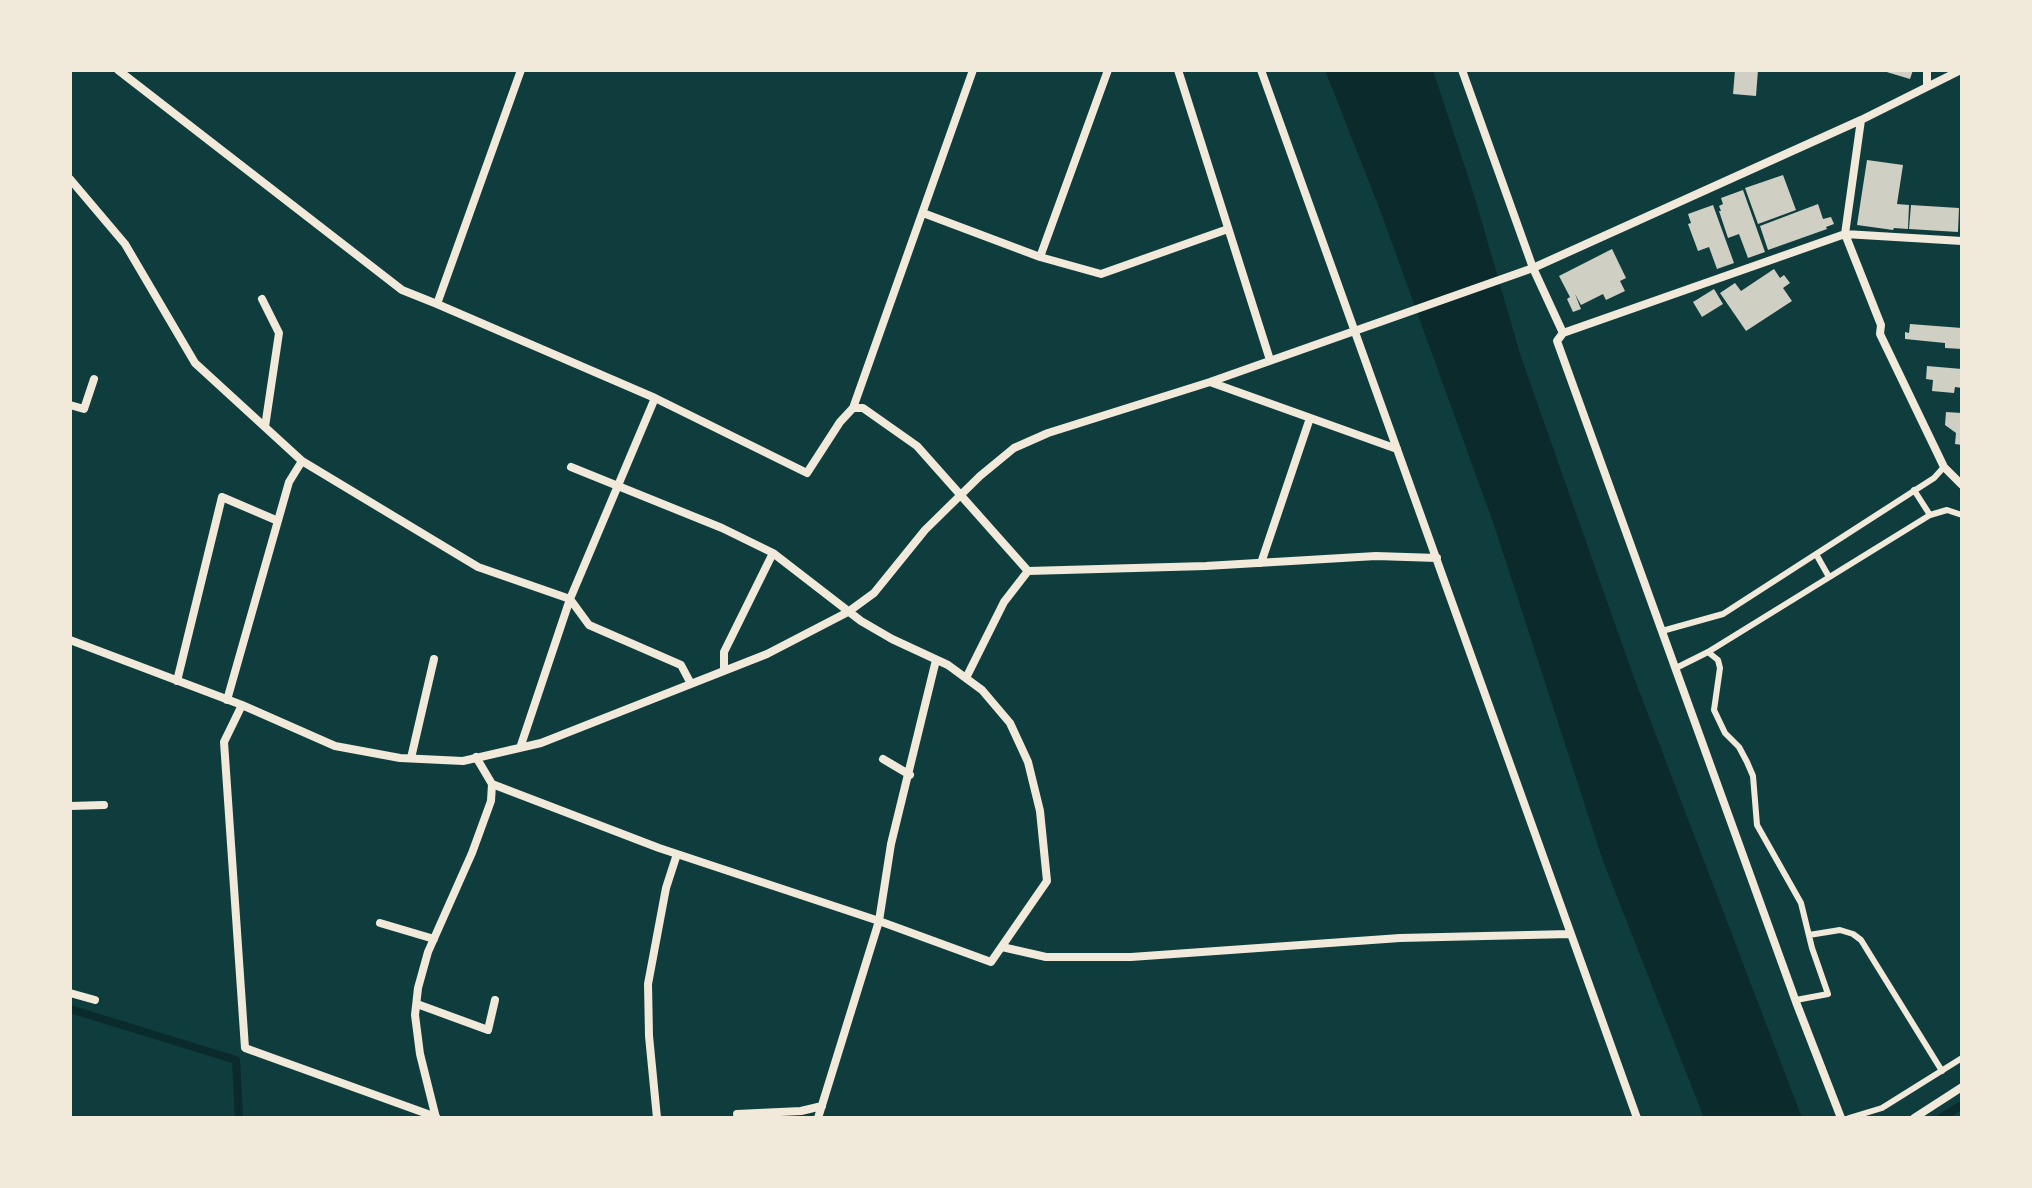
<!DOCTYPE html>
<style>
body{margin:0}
#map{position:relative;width:2032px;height:1188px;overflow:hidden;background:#0f3d3e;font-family:"Times New Roman",serif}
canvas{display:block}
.frame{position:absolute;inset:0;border:72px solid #f1e9da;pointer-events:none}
</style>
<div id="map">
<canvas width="2032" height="1188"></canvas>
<div class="frame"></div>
</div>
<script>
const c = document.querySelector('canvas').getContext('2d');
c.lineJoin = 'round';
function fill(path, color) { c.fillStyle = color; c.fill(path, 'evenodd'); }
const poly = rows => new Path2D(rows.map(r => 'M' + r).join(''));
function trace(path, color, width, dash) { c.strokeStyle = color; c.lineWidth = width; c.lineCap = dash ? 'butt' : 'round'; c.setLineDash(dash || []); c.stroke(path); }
const water = poly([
 [1325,70,1433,70,1474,195,1521,357,1633,675,1802,1118,1704,1118,1603,861,1494,525,1380,210]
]);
const stream = poly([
 [70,1009,236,1060,239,1118],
 [1941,1118,1962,1105]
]);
const building = poly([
 [1735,70,1758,70,1756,96,1733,94],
 [1880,70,1913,70,1910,79],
 [1867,160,1903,165,1897,204,1909,205,1908,229,1894,228,1893,230,1857,225],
 [1783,175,1796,210,1758,224,1745,188],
 [1743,190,1765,252,1748,258,1739,234,1728,238,1719,211,1721,211,1719,206,1723,204,1721,198],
 [1818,204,1823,219,1831,217,1834,224,1826,227,1827,229,1768,250,1760,226],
 [1713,205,1734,263,1717,269,1709,247,1698,251,1688,224,1691,223,1688,214],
 [1911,205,1959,208,1958,232,1909,229],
 [1612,249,1626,278,1620,281,1625,291,1606,300,1603,294,1581,305,1575,294,1581,309,1573,312,1567,299,1570,297,1559,276],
 [1774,269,1780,278,1784,275,1790,283,1783,288,1792,301,1746,331,1720,293,1735,283,1741,291],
 [1714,289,1723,304,1702,317,1693,302],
 [1910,324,1962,328,1962,349,1945,348,1945,343,1905,339,1905,332,1909,333],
 [1927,366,1962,369,1962,388,1955,387,1954,393,1932,391,1933,380,1926,379],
 [1946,412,1962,413,1962,445,1955,444,1956,433,1945,425]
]);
const service = poly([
 [1914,490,1930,515],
 [1816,554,1829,577],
 [1662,631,1723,614,1934,478,1944,467],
 [1708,652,1718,660,1720,668,1714,710,1725,733,1739,747,1747,762,1753,776,1757,825,1801,903,1812,948,1828,994,1796,1000],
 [1676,668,1708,652,1930,515,1947,510,1962,515],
 [1809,935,1840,930,1853,934,1861,940,1942,1071],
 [1849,1118,1882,1108,1962,1058]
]);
const minor = poly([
 [118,70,402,290,437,304,521,70],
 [1178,70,1270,360],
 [1261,70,1637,1118],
 [1462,70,1533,268,1563,333,1557,341,1796,1002,1841,1118],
 [1927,70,1927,85],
 [1861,120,1845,234,1881,325,1880,334,1944,467,1962,485],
 [70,179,125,244,195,363,302,461,478,567,570,599,655,398],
 [923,213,1040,257,1101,274,1228,229],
 [1040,257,1108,70],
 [262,299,279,333,265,427],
 [437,304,655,398,807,473,840,422,853,408,863,408,917,446,1028,571,1206,566,1376,556,1437,558],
 [1563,333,1845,234,1962,241],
 [1210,382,1397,449],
 [70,405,84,409,94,379],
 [853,408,973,70],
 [1261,563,1310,418],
 [570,599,589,625,681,665,690,682],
 [70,640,242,705,335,746,400,758,463,761,541,743,767,654,848,612,874,593,925,530,980,476,1014,448,1048,433,1210,382,1533,268,1861,120,1961,70],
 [724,670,724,652,773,553],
 [966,678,1004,602,1028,571],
 [177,681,222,497,278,521],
 [227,700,289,482,302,461],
 [242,705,224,742,245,1048,436,1117],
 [520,748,570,599],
 [411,758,434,659],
 [883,759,910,775],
 [492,784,659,848,879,921,991,962,1047,881,1040,811,1028,762,1010,723,982,690,948,665,892,639,861,621,773,553,722,528,571,467],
 [70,806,104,805],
 [380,923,434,939],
 [1002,947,1046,957,1131,957,1400,938,1570,934],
 [70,993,95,1000],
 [417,1004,488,1030,495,1000],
 [737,1114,801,1111,822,1106],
 [436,1118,420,1054,415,1015,418,988,428,952,472,853,491,801,492,784,476,757],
 [657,1118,649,1036,648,984,666,888,677,854],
 [818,1118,879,921,891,844,936,660],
 [1914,1118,1962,1087]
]);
fill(water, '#0a2a2b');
trace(stream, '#0a2a2b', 8);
fill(building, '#cfcfc3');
trace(service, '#f1e9da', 6);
trace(minor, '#f1e9da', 8);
</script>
